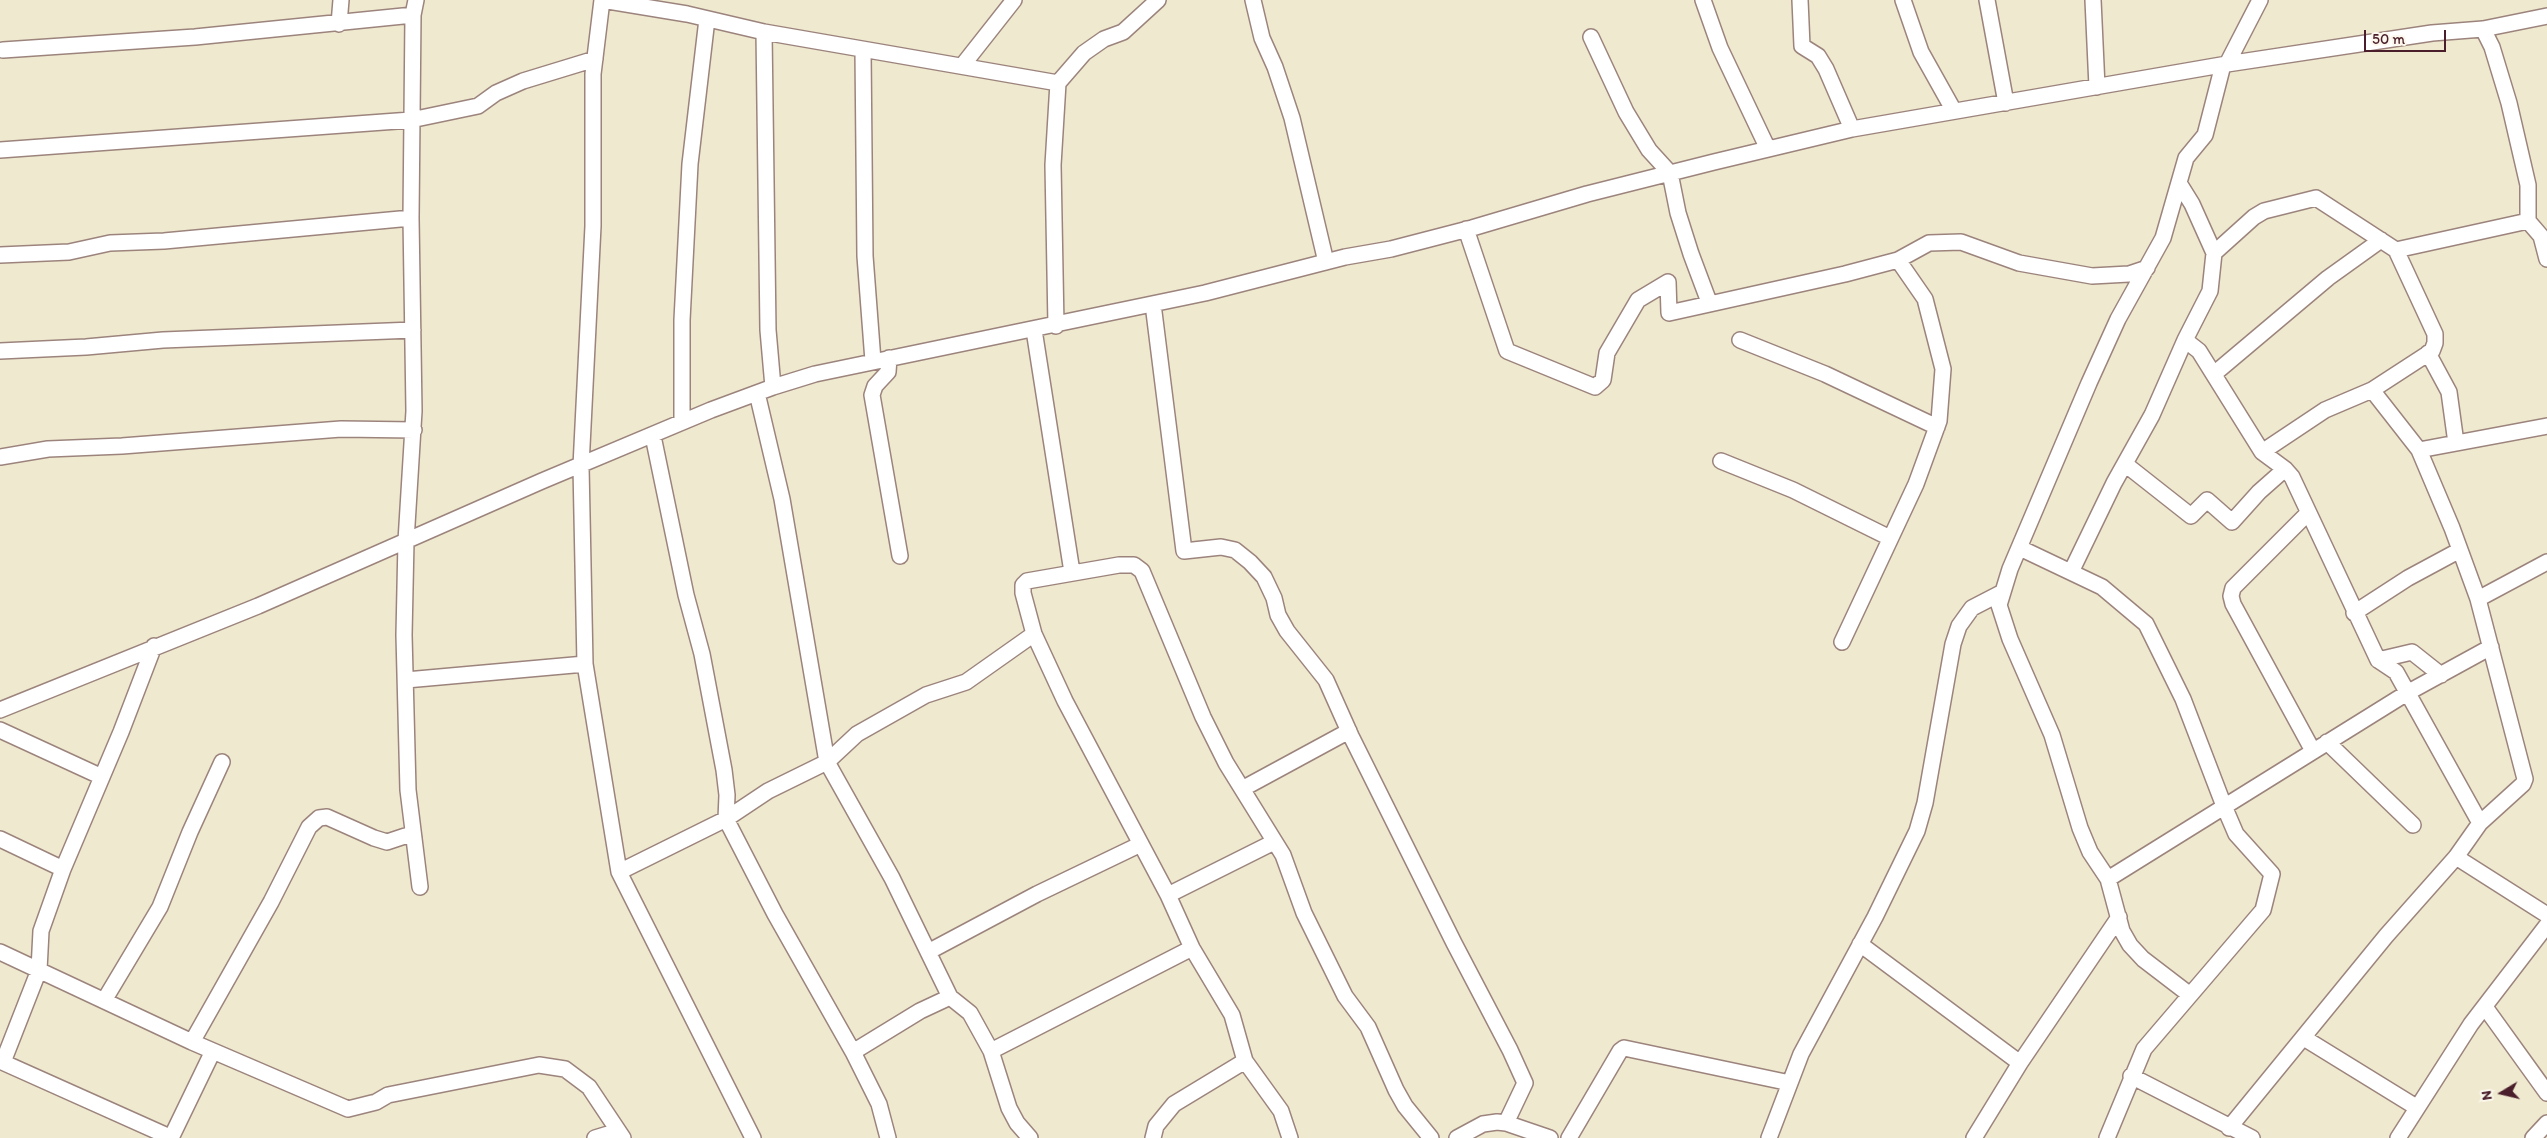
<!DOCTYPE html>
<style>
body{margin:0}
#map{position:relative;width:2547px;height:1138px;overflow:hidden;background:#efe9cf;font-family:Itim,sans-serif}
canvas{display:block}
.north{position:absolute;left:2477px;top:1068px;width:50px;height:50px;-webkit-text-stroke:4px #fbf7ec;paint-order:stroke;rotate:261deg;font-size:14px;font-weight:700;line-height:20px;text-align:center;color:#4a1f2b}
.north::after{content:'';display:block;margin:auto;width:18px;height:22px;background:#4a1f2b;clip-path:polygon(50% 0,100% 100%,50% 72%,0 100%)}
.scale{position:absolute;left:2364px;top:30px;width:82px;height:22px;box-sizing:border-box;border:2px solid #4a1f2b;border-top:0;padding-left:6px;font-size:15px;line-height:18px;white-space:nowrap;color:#4a1f2b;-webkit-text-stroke:4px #fbf7ec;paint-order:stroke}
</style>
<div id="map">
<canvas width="2547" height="1138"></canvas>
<div class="north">N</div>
<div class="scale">50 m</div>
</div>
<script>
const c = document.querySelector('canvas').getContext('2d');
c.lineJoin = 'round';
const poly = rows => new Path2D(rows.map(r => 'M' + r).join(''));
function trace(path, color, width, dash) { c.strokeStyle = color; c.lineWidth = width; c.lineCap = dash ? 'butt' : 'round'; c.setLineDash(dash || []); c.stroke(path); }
const minor = poly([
 [416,0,413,15,411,218,414,411,406,541,404,635,408,790,420,887],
 [602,0,593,74,593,226,581,466,585,664,619,872,753,1138],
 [602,0,687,14,764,32,1058,83],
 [1253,0,1262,38,1275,67,1292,118,1326,262],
 [1703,0,1720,48,1768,149],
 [1800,0,1802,46,1818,56,1826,69,1852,129],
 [1903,0,1921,52,1954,111],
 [1987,0,2006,103],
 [2093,0,2097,87],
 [339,24,341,0],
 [2483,29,2492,47,2509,103,2528,185,2528,221,2541,236,2547,259],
 [764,32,768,330,773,387],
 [1591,37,1626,112,1649,150,1670,173,1678,213,1691,254,1709,302],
 [3,50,195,37,413,15],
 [863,51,865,256,873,361],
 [2227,64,2260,0],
 [962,66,1014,0],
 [0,150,411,120,478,106,496,93,523,81,595,59],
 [2179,183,2192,204,2214,253,2210,291,2185,340,2199,351,2262,452,2285,469,2292,477,2378,660,2412,652,2441,675],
 [1466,229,1507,351,1595,387,1603,380,1607,353,1638,300,1668,282,1669,313,1845,274,1898,260,1929,243,1961,242,2019,263,2092,276,2129,274,2147,268],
 [2214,253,2254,217,2264,211,2316,198,2396,250],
 [0,255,69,252,110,243,164,241,411,218],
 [1153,304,1184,551,1221,547,1235,550,1250,562,1264,577,1274,598,1278,615,1287,631,1326,680,1351,736,1454,943,1510,1050,1525,1083,1506,1123],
 [1056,326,1053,165,1058,83,1084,53,1104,39,1123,32,1158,0],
 [1034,330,1072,572],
 [1740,340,1825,374,1937,427],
 [0,351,86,347,163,340,413,330],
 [2428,353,2449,392,2456,443],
 [889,358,888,372,875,386,872,395,900,556],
 [2214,374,2328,278,2381,240],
 [757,393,782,499,827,762,892,878,950,997,970,1013,991,1051,1009,1108,1017,1123,1030,1138],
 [682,422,682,320,690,164,707,19],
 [653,436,686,595,702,654,724,770,727,795,726,819,775,914,853,1052,879,1104,888,1138],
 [2419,450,2547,426],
 [2262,452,2325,410,2372,390,2432,351,2435,343,2435,334,2396,250,2528,221],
 [0,457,48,449,122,446,341,429,414,430],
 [1721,461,1793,490,1890,538],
 [2125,464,2191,516,2207,500,2232,522,2259,492,2285,469],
 [2308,513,2233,588,2231,596,2233,604,2313,751],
 [2020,548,2102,587,2146,624,2183,699,2224,806,2236,834,2272,874,2263,910,2144,1049,2107,1138],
 [2071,572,2114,483,2152,415,2185,340],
 [2478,599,2547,562],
 [2354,613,2408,578,2460,550],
 [1842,642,1916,484,1939,421,1943,369,1925,299,1898,260],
 [2378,660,2396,672,2480,823],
 [406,680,585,664],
 [0,710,258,606,542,481,711,410,773,387,815,374,1205,293,1345,257,1391,249,1472,228,1587,194,1714,162,1852,129,2227,64,2432,33,2483,29,2547,16],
 [0,730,102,777],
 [2327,742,2413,825],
 [1242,789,1349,731],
 [0,839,63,869],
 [2456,857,2547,915],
 [619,872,726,819,768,791,827,762,857,734,926,695,966,682,1034,634],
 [2108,879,2407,693,2491,647],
 [1168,895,1274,842],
 [1860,944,2020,1063,2119,917],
 [0,952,192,1042,348,1109,376,1102,388,1095,539,1065,565,1069,589,1087,623,1138],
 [928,952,1037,894,1141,844],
 [2190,995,2143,959,2130,945,2122,931,2108,879,2090,852,2080,828,2052,735,2010,639,1999,605,2010,569,2089,383,2118,319,2163,238,2186,158,2205,135,2223,65],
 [105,999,160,907,190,832,222,762],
 [2485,1007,2547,1093],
 [2304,1038,2416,1107],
 [192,1042,271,902,309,827,319,818,327,817,374,838,387,842,405,836,414,838],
 [991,1051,1192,948],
 [853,1052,920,1011,950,997],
 [0,1061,172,1138],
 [3,1062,39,970,41,931,63,869,121,732,154,646],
 [2131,1076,2252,1138],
 [2229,1128,2386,936,2456,857,2480,823,2523,784,2525,779,2478,599,2452,528,2419,450,2372,390],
 [171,1138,213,1051],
 [595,1138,618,1131],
 [1153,1138,1156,1126,1174,1104,1245,1061],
 [1290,1138,1281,1111,1245,1061,1232,1015,1192,948,1168,895,1065,701,1034,634,1023,593,1023,585,1027,581,1119,565,1134,565,1142,571,1203,717,1226,763,1283,855,1304,913,1345,996,1368,1027,1396,1090,1405,1106,1431,1138],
 [1457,1138,1483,1124,1497,1122,1506,1123,1550,1138],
 [1569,1138,1620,1051,1624,1048,1790,1083],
 [1769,1138,1801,1054,1875,917,1917,831,1925,803,1953,644,1959,626,1972,608,2001,593],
 [1974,1138,2020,1063],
 [2398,1138,2471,1024,2547,925],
 [2533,1138,2547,1123]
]);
trace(minor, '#9c847d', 18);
trace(minor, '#fff', 15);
</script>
